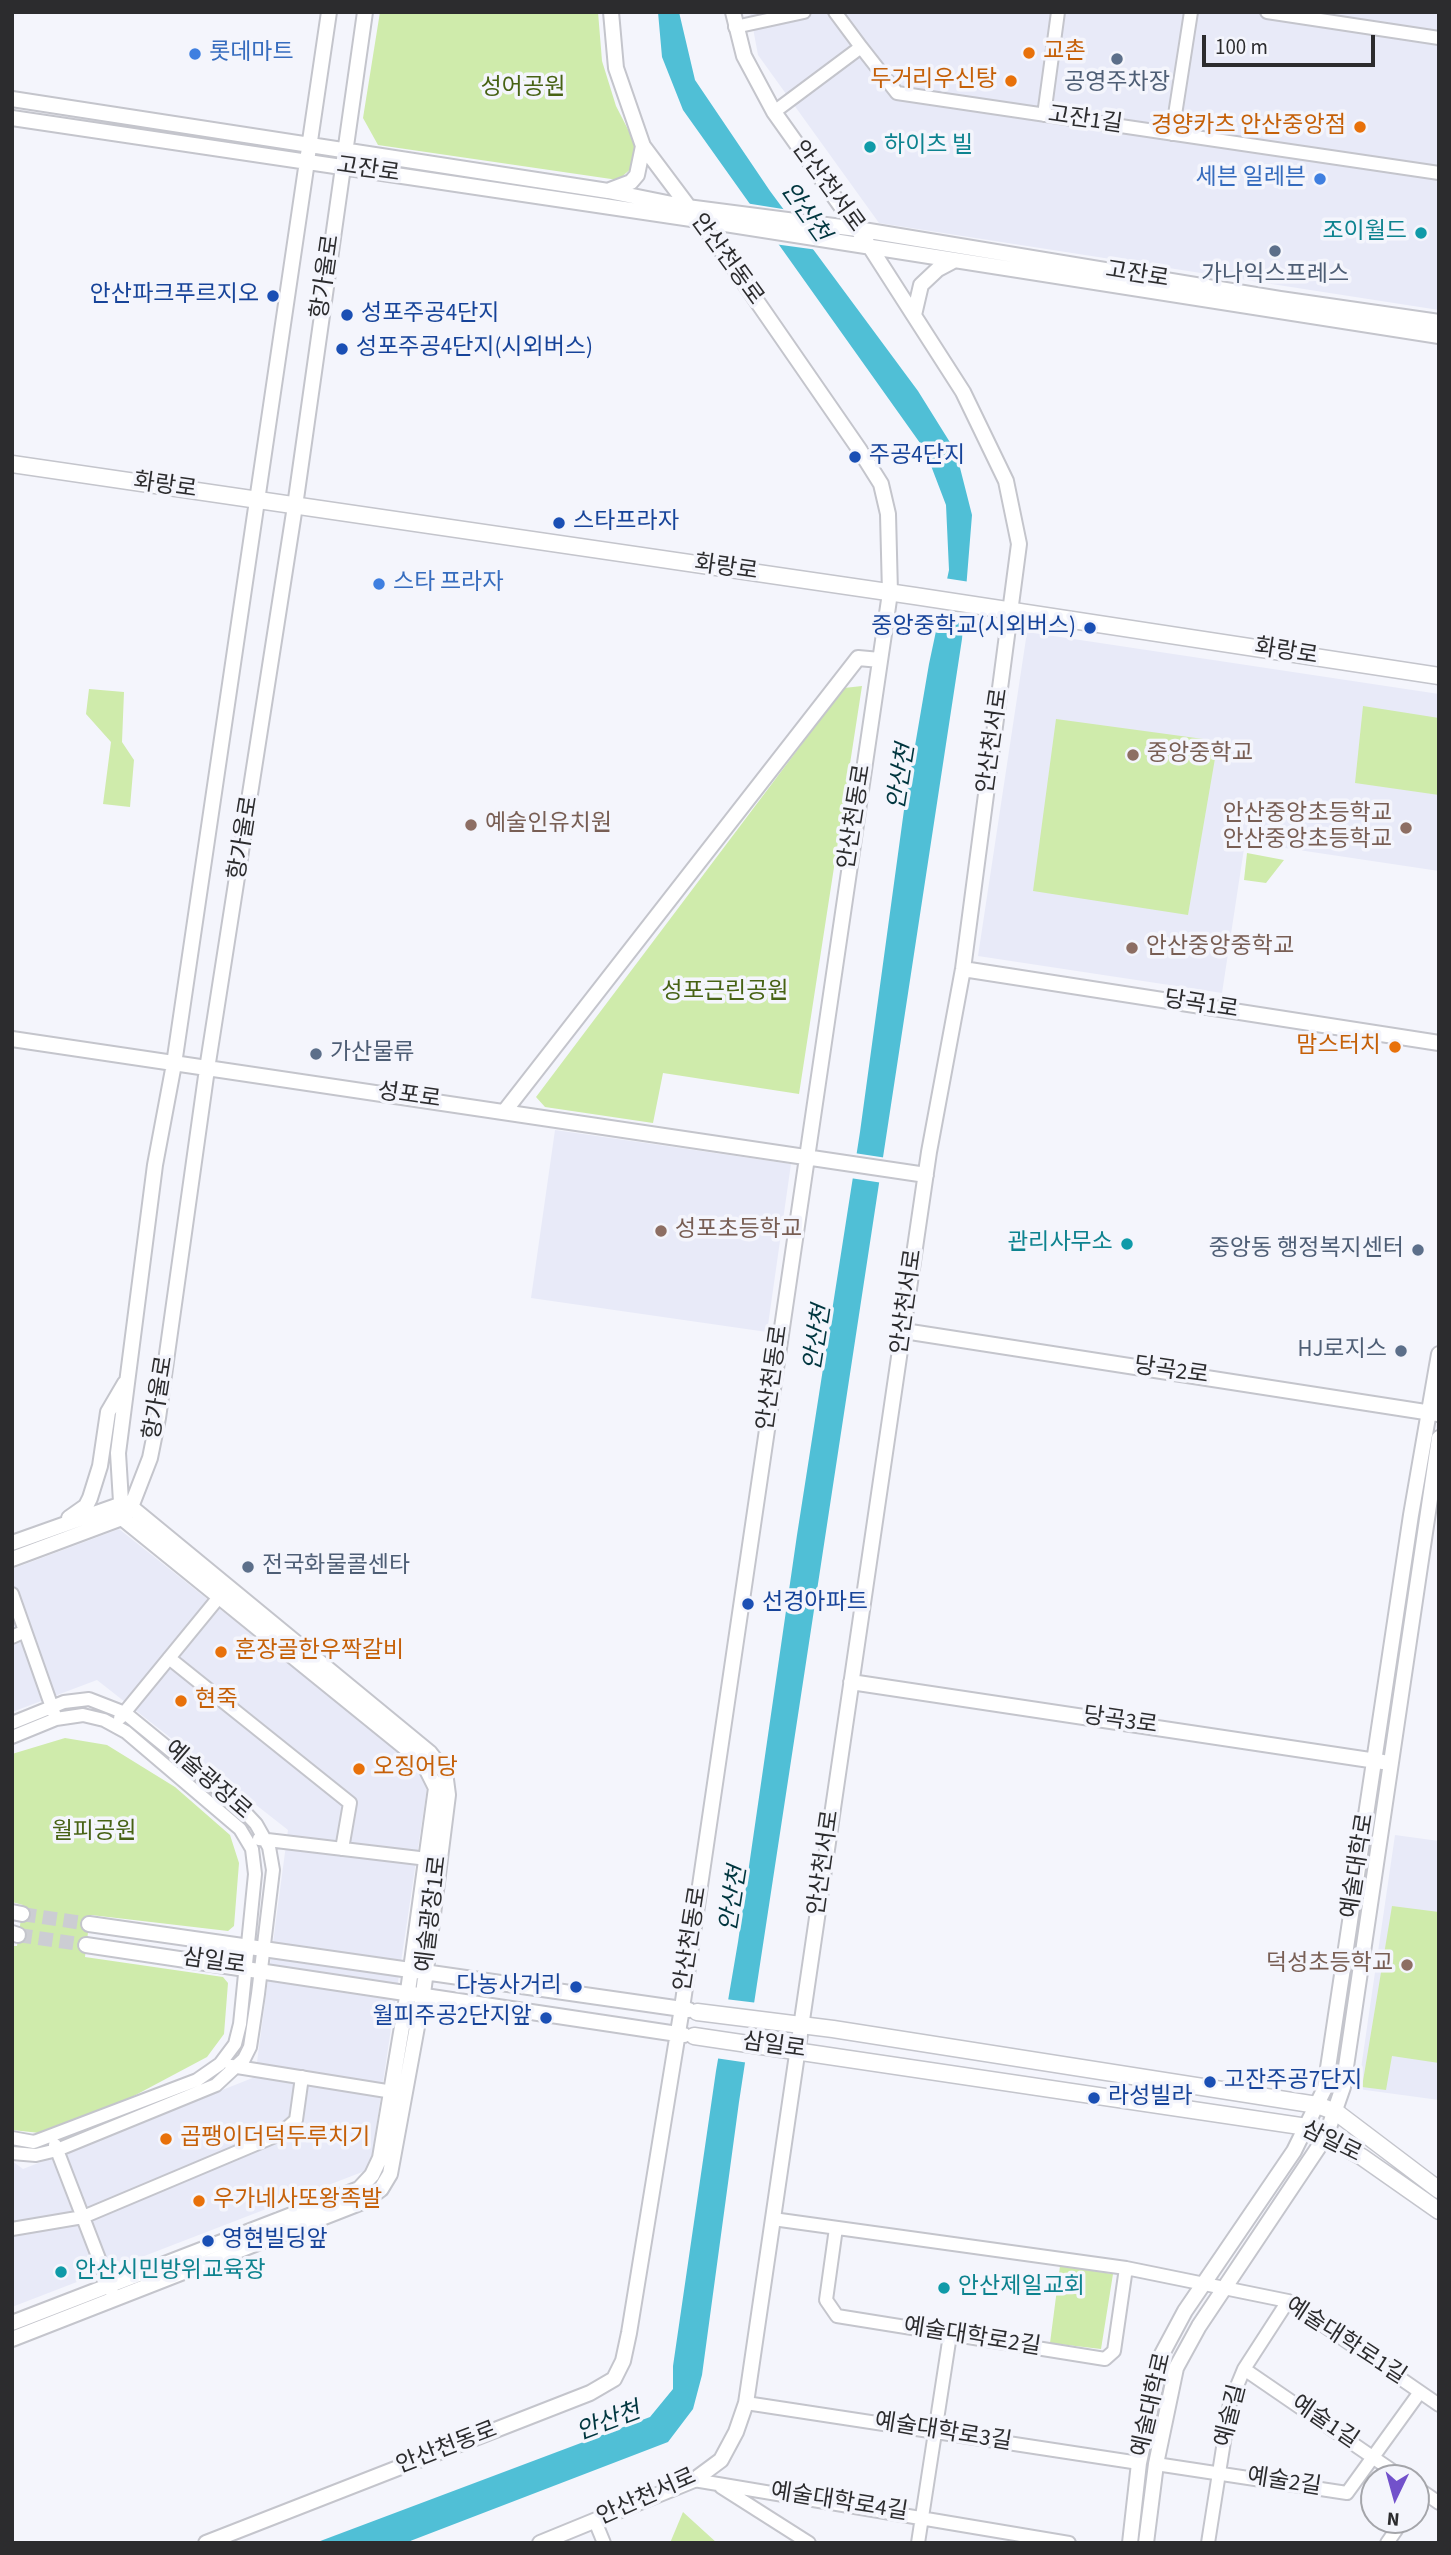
<!DOCTYPE html>
<meta charset="utf-8">
<style>
body{margin:0}
#map{position:relative;width:1451px;height:2555px;overflow:hidden;background:#f4f5fc;font-family:"Source Sans 3",sans-serif}
canvas{display:block}
.frame{position:absolute;inset:0;border:14px solid #2c2c2e;pointer-events:none}
.north{position:absolute;left:1360px;top:2464px;width:70px;height:70px;box-sizing:border-box;background:#f4f5fc;border:2px solid #a4a5aa;border-radius:50%;rotate:185deg;font-size:19px;font-weight:700;line-height:28px;text-align:center;color:#2c2c2e}
.north::after{content:'';display:block;margin:auto;width:24px;height:32px;background:#7251cb;clip-path:polygon(50% 0,100% 100%,50% 72%,0 100%)}
.scale{position:absolute;left:1202px;top:35px;width:173px;height:32px;box-sizing:border-box;border:4px solid #2c2c2e;border-top:0;padding-left:9px;font-size:21px;line-height:24px;white-space:nowrap;color:#2c2c2e;-webkit-text-stroke:5px #f4f5fc;paint-order:stroke}
</style>
<div id="map">
<canvas width="1451" height="2555"></canvas>
<div class="frame"></div>
<div class="north">N</div>
<div class="scale">100 m</div>
</div>
<script>
const c = document.querySelector('canvas').getContext('2d');
c.lineJoin = 'round';
function fill(path, color) { c.fillStyle = color; c.fill(path, 'evenodd'); }
const poly = rows => new Path2D(rows.map(r => 'M' + r).join(''));
function trace(path, color, width, dash) { c.strokeStyle = color; c.lineWidth = width; c.lineCap = dash ? 'butt' : 'round'; c.setLineDash(dash || []); c.stroke(path); }
function write(font, color, halo, rows, align = 'center') {
  c.font = font + ' "Source Sans 3","Noto Sans KR",sans-serif'; c.lineWidth = 7; c.setLineDash([]); c.textBaseline = 'middle'; c.strokeStyle = halo; c.fillStyle = color; for (const [text, x, y, turn = 0] of rows) {
    c.save(); c.translate(x, y); c.rotate((+turn || 0) * Math.PI / 180); c.textAlign = isNaN(turn) ? turn : align; if (halo) c.strokeText(text, 0, 0); c.fillText(text, 0, 0); c.restore();
  }
}
const built = poly([
 [750,12,1439,12,1439,310,879,223,758,55],
 [1027,632,1439,694,1439,871,1245,842,1222,993,978,956],
 [555,1130,791,1164,767,1332,531,1298],
 [119,1529,429,1775,370,2169,12,2307,12,2161,23,2169,255,2077,288,1830,97,1680,12,1712,12,1569],
 [1395,1835,1439,1841,1439,2100,1358,2089]
]);
const green = poly([
 [380,12,598,12,602,61,616,106,638,149,633,167,618,180,378,145,363,118],
 [862,686,799,1094,663,1073,653,1123,545,1107,536,1097,844,688],
 [89,689,124,692,122,742,134,760,130,807,103,804,111,742,86,714],
 [1363,706,1439,718,1439,795,1355,783],
 [1056,719,1218,741,1188,915,1033,891],
 [1247,853,1284,860,1266,883,1244,880],
 [65,1738,107,1745,175,1787,230,1835,239,1863,234,1926,228,1931,91,1915,89,1924,85,1957,223,1977,228,1983,224,2034,207,2057,130,2098,40,2133,12,2130,12,1946,17,1946,23,1905,12,1902,12,1754],
 [1392,1906,1439,1912,1439,2063,1392,2056,1386,2090,1362,2087],
 [1060,2266,1113,2274,1101,2349,1050,2343],
 [683,2512,717,2543,670,2543]
]);
const water = poly([
 [658,12,679,12,695,80,770,191,918,391,956,452,972,515,962,639,739,2102,702,2375,693,2409,668,2442,405,2543,315,2543,650,2417,673,2389,673,2366,716,2071,738,1942,797,1535,860,1132,904,810,929,664,949,570,946,505,925,450,683,110,662,57]
]);
const pier = poly([
 [745,203,789,210,818,250,774,244],
 [944,578,970,582,966,624,935,619],
 [854,1153,887,1158,883,1183,850,1178],
 [725,1999,758,2003,749,2063,715,2058]
]);
const tertiaryTunnel = poly([
 [22,1914,89,1924],
 [18,1935,86,1945]
]);
const minor = poly([
 [835,12,861,47],
 [1267,12,1439,38],
 [735,27,804,12],
 [774,112,861,47,897,93,1439,173],
 [1044,115,1058,12],
 [1172,134,1191,12],
 [12,1594,54,1713],
 [12,1637,25,1631],
 [169,1658,350,1803,342,1849],
 [120,1718,224,1591],
 [12,1723,64,1702,89,1699,125,1713,241,1808,256,1824,269,1847,273,1870,258,1994,250,2047,244,2059,216,2085,57,2150,36,2155,12,2153],
 [12,1737,56,1719,83,1715,104,1720,126,1732,240,1829,252,1849,255,1874,240,2024,235,2044,220,2064,197,2080,34,2142,12,2138],
 [259,1839,436,1860],
 [231,2066,399,2093],
 [55,2145,113,2295],
 [773,2219,1126,2268,1288,2301,1439,2405],
 [836,2228,826,2300,837,2316,1105,2359,1114,2351,1126,2268],
 [12,2229,83,2217,280,2134,296,2120,302,2077],
 [1244,2369,1403,2478],
 [746,2403,1139,2463],
 [1156,2464,1347,2493,1420,2392],
 [694,2480,1069,2543],
 [721,2487,809,2543],
 [1416,2487,1439,2503],
 [595,2521,604,2543],
 [918,2543,950,2335],
 [1208,2543,1230,2403,1244,2369,1288,2301],
 [1387,2543,1403,2520]
]);
const tertiary = poly([
 [12,99,608,191,687,207,857,229,1280,299,1439,322],
 [12,118,725,224,1439,336],
 [610,190,631,182,637,175,643,146],
 [914,315,921,285,938,269,955,260],
 [963,969,1439,1043],
 [12,1039,926,1175],
 [504,1112,858,658,880,660],
 [904,1331,1438,1414],
 [69,1518,86,1506,90,1498,100,1466,108,1412,125,1383],
 [122,1518,131,1507,150,1458,158,1418,207,1069,295,506,365,12],
 [122,1518,118,1453,155,1165,174,1064,329,12],
 [12,1543,119,1505,131,1507,430,1753,445,1772,448,1795,423,1994,390,2174,381,2189,365,2201,12,2339],
 [12,1559,122,1518,423,1762,436,1788,408,1991,380,2158,372,2175,359,2189,12,2323],
 [851,1682,1383,1762],
 [12,1912,22,1914],
 [89,1924,689,2010],
 [12,1933,18,1935],
 [86,1945,684,2035],
 [206,2543,590,2393,614,2379,623,2361,629,2333,682,2008,890,593,888,514,881,484,859,449,727,258,643,146,616,68,611,12],
 [540,2543,694,2480,721,2460,736,2432,746,2403,929,1152,963,969,1019,544,1006,481,963,392,870,247,774,112,744,56,733,12],
 [1130,2543,1139,2463,1162,2354,1185,2311,1294,2151,1325,2088,1411,1515,1439,1354],
 [1146,2543,1156,2464,1176,2368,1199,2326,1326,2136,1343,2087,1439,1438]
]);
const secondary = poly([
 [12,464,915,596,1439,676],
 [697,2012,833,2029,1317,2105,1336,2112,1439,2190],
 [694,2036,1307,2127,1362,2157,1439,2211]
]);
const markers = [
 [1029,53,7,"#e8710a"],
 [195,54,7,"#3f7fe0"],
 [1117,59,7,"#5c6f8a"],
 [1011,81,7,"#e8710a"],
 [1360,127,7,"#e8710a"],
 [870,147,7,"#0f9aa8"],
 [1320,179,7,"#3f7fe0"],
 [1421,233,7,"#0f9aa8"],
 [1275,251,7,"#5c6f8a"],
 [273,296,7,"#1a4fb4"],
 [347,315,7,"#1a4fb4"],
 [342,349,7,"#1a4fb4"],
 [855,457,7,"#1a4fb4"],
 [559,523,7,"#1a4fb4"],
 [379,584,7,"#3f7fe0"],
 [1090,628,7,"#1a4fb4"],
 [1133,755,7,"#8d6e63"],
 [471,825,7,"#8d6e63"],
 [1406,828,7,"#8d6e63"],
 [1132,948,7,"#8d6e63"],
 [1395,1047,7,"#e8710a"],
 [316,1054,7,"#5c6f8a"],
 [661,1231,7,"#8d6e63"],
 [1127,1244,7,"#0f9aa8"],
 [1418,1250,7,"#5c6f8a"],
 [1401,1351,7,"#5c6f8a"],
 [248,1567,7,"#5c6f8a"],
 [748,1604,7,"#1a4fb4"],
 [221,1652,7,"#e8710a"],
 [181,1701,7,"#e8710a"],
 [359,1769,7,"#e8710a"],
 [1407,1965,7,"#8d6e63"],
 [576,1987,7,"#1a4fb4"],
 [546,2018,7,"#1a4fb4"],
 [1210,2082,7,"#1a4fb4"],
 [1094,2098,7,"#1a4fb4"],
 [166,2139,7,"#e8710a"],
 [199,2201,7,"#e8710a"],
 [208,2241,7,"#1a4fb4"],
 [61,2272,7,"#0f9aa8"],
 [944,2288,7,"#0f9aa8"]
];
const foodNames = [
 ["교촌",1043,53],
 ["두거리우신탕",997,81,"right"],
 ["경양카츠 안산중앙점",1346,127,"right"],
 ["맘스터치",1381,1047,"right"],
 ["훈장골한우짝갈비",235,1652],
 ["현죽",195,1701],
 ["오징어당",373,1769],
 ["곱팽이더덕두루치기",180,2139],
 ["우가네사또왕족발",213,2201]
];
const shopNames = [
 ["롯데마트",209,54],
 ["세븐 일레븐",1306,179,"right"],
 ["스타 프라자",393,584]
];
const serviceNames = [
 ["공영주차장",1117,84],
 ["가나익스프레스",1275,276],
 ["가산물류",330,1054,"left"],
 ["중앙동 행정복지센터",1404,1250,"right"],
 ["HJ로지스",1387,1351,"right"],
 ["전국화물콜센타",262,1567,"left"]
];
const parkNames = [
 ["성어공원",523,89],
 ["성포근린공원",725,993],
 ["월피공원",94,1833]
];
const streetNames = [
 ["고잔1길",1085,121,8],
 ["고잔로",368,171,8],
 ["안산천서로",827,187,54],
 ["안산천동로",726,260,54],
 ["고잔로",1137,276,9],
 ["항가울로",327,277,-82],
 ["화랑로",165,487,8],
 ["화랑로",726,569,8],
 ["화랑로",1286,653,9],
 ["안산천서로",994,741,-82],
 ["안산천동로",856,817,-81],
 ["항가울로",245,838,-81],
 ["당곡1로",1201,1006,9],
 ["성포로",409,1097,8],
 ["안산천서로",908,1302,-82],
 ["당곡2로",1171,1372,8],
 ["안산천동로",774,1378,-82],
 ["항가울로",160,1398,-81],
 ["당곡3로",1120,1722,8],
 ["예술광장로",207,1781,41],
 ["안산천서로",825,1863,-82],
 ["예술대학로",1359,1866,-81],
 ["예술광장1로",433,1914,-83],
 ["안산천동로",692,1939,-81],
 ["삼일로",214,1963,8],
 ["삼일로",774,2047,8],
 ["삼일로",1331,2143,26],
 ["예술대학로2길",972,2338,9],
 ["예술대학로1길",1345,2342,33],
 ["예술대학로",1153,2405,-77],
 ["예술길",1232,2416,-76],
 ["예술1길",1324,2423,34],
 ["예술대학로3길",943,2433,9],
 ["안산천동로",447,2449,-21],
 ["예술2길",1284,2483,9],
 ["안산천서로",647,2498,-24],
 ["예술대학로4길",839,2503,9]
];
const cultureNames = [
 ["하이츠 빌",884,147],
 ["조이월드",1407,233,"right"],
 ["관리사무소",1113,1244,"right"],
 ["안산시민방위교육장",75,2272],
 ["안산제일교회",958,2288]
];
const transitNames = [
 ["안산파크푸르지오",259,296,"right"],
 ["성포주공4단지",361,315],
 ["성포주공4단지(시외버스)",356,349],
 ["주공4단지",869,457],
 ["스타프라자",573,523],
 ["중앙중학교(시외버스)",1076,628,"right"],
 ["선경아파트",762,1604],
 ["다농사거리",562,1987,"right"],
 ["월피주공2단지앞",532,2018,"right"],
 ["고잔주공7단지",1224,2082],
 ["라성빌라",1108,2098],
 ["영현빌딩앞",222,2241]
];
const educationNames = [
 ["중앙중학교",1147,755],
 ["안산중앙초등학교",1392,815,"right"],
 ["안산중앙초등학교",1392,841,"right"],
 ["예술인유치원",485,825],
 ["안산중앙중학교",1146,948],
 ["성포초등학교",675,1231],
 ["덕성초등학교",1393,1965,"right"]
];
const waterNames = [
 ["안산천",804,213,55],
 ["안산천",903,777,-81],
 ["안산천",819,1338,-81],
 ["안산천",735,1899,-81],
 ["안산천",609,2423,-21]
];
fill(built, '#e8eaf8');
fill(green, '#cfebab');
fill(water, '#50bfd6');
fill(pier, '#f4f5fc');
trace(tertiaryTunnel, '#cccdd3', 14, [14, 7]);
trace(minor, '#c4c5cc', 16);
trace(tertiary, '#c4c5cc', 18);
trace(secondary, '#c4c5cc', 19);
trace(minor, '#fff', 12);
trace(tertiary, '#fff', 14);
trace(secondary, '#fff', 16);
for (const [x, y, r, color] of markers) { const dot = new Path2D(); dot.arc(x, y, r, 0, 2 * Math.PI); c.fillStyle = color; c.fill(dot); trace(dot, '#f4f5fc', 2.5); }
write('23px', '#c56008', '#f4f5fc', foodNames, 'left');
write('23px', '#366cbe', '#f4f5fc', shopNames, 'left');
write('23px', '#4e5e75', '#f4f5fc', serviceNames);
write('23px', '#476214', '#f4f5fc', parkNames);
write('23px', '#2c2c2e', '#f4f5fc', streetNames);
write('23px', '#0d838f', '#f4f5fc', cultureNames, 'left');
write('23px', '#164399', '#f4f5fc', transitNames, 'left');
write('23px', '#785e54', '#f4f5fc', educationNames, 'left');
write('italic 24px', '#00363f', '#f4f5fc', waterNames);
</script>
